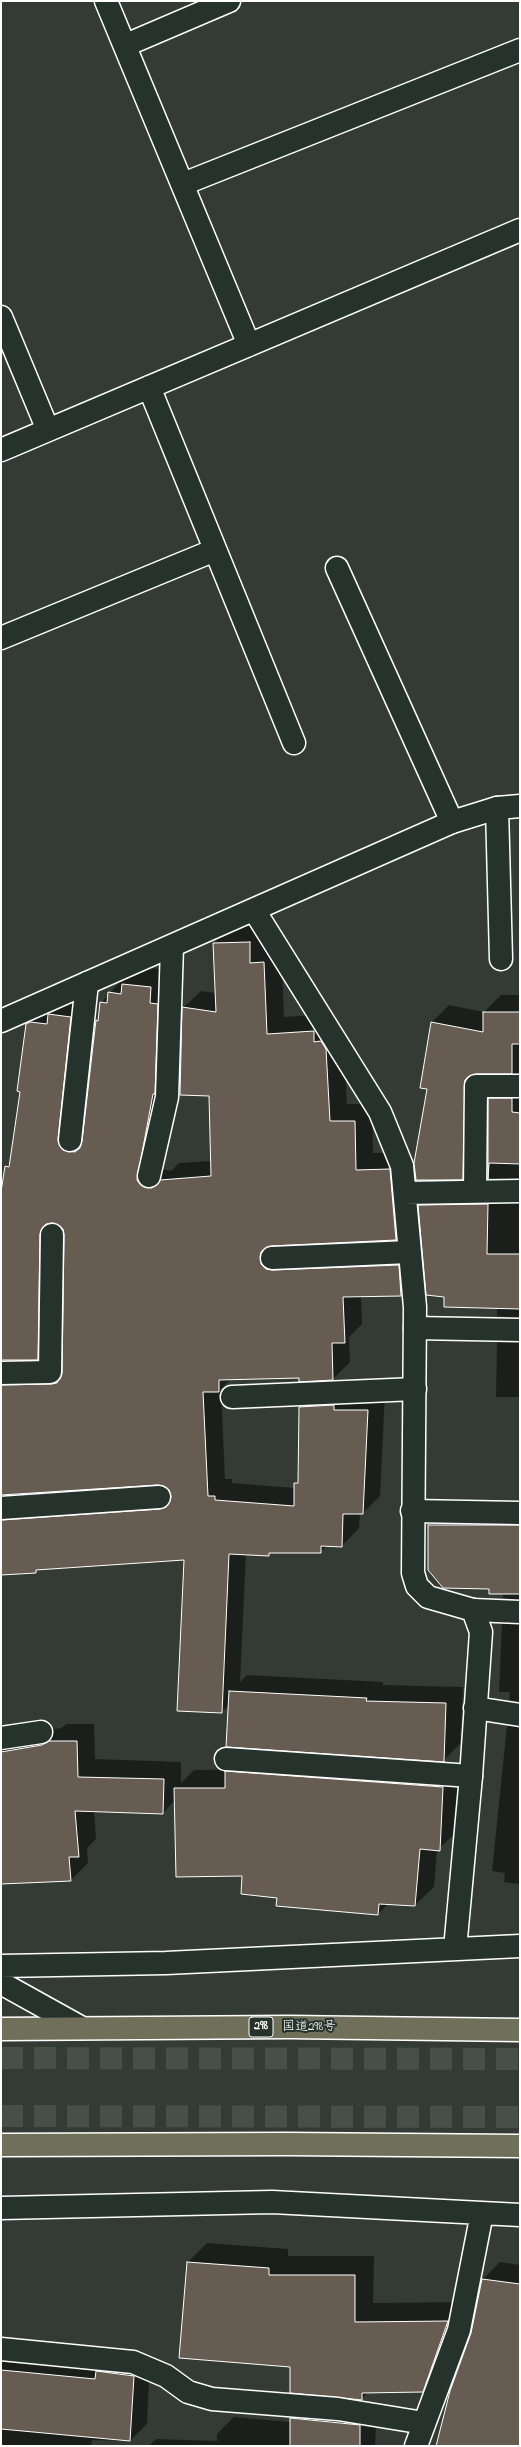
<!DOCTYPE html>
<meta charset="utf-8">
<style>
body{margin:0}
#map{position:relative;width:521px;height:2447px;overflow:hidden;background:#333b34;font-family:"Indie Flower",sans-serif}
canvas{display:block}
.frame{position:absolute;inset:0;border:2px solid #fff;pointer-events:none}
</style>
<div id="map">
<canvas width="521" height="2447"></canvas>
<div class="frame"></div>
</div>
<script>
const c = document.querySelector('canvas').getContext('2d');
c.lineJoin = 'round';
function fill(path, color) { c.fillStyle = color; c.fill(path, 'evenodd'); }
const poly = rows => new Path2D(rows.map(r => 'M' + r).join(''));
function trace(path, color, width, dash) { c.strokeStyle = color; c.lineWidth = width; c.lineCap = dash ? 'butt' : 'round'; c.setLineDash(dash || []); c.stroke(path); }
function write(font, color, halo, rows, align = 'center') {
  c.font = font + ' "Indie Flower","Klee One",sans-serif'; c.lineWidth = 4; c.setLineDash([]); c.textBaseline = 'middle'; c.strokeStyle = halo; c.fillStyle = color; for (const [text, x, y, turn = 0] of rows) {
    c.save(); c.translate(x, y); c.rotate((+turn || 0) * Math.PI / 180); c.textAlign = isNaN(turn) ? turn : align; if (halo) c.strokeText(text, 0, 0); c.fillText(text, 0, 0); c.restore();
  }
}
const shadow = poly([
 [267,925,281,945,284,1017,331,1014,331,1025,339,1024,343,1031,347,1104,372,1104,373,1153,407,1152,413,1222,396,1239,278,1244,278,1247,416,1248,418,1277,401,1295,361,1296,362,1324,349,1337,350,1362,333,1379,300,1377,231,1379,221,1389,225,1479,232,1479,232,1483,295,1488,295,1483,299,1479,300,1407,317,1390,385,1393,380,1496,363,1513,360,1513,359,1528,342,1546,327,1546,320,1552,272,1552,269,1555,246,1554,240,1682,247,1675,383,1682,383,1685,463,1687,460,1744,443,1761,229,1705,222,1712,185,1559,38,1569,35,1572,1,1574,1,1199,6,1167,11,1162,21,1091,27,1024,44,1007,66,997,88,1000,80,1133,84,1134,96,1021,99,1018,101,1003,126,975,132,976,140,967,168,970,158,1168,171,1171,179,1163,212,1161,210,1095,183,1008,201,991,216,993,214,943,231,926],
 [56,1223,59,1224,66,1235,62,1367,13,1367,8,1360,37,1359,55,1341],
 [159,1484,170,1489,171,1493,20,1503,13,1502,7,1494],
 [501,995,520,995,520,1073,480,1074,479,1162,462,1179,428,1088,421,1087,432,1022,449,1005,484,1012],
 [506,1082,520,1082,520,1179,489,1178,489,1099],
 [520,1187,520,1318,497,1316,497,1308,438,1296,419,1206,436,1189],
 [513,1326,520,1326,520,1397,496,1397,497,1342],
 [446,1509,520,1509,520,1600,503,1598,503,1593,490,1588,429,1526],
 [518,1607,520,1607,520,1702,509,1700,510,1692,499,1692,502,1624],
 [520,1713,520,1884,504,1882,505,1873,492,1871,507,1726],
 [67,1724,94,1724,95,1759,181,1762,181,1783,194,1770,461,1768,458,1831,437,1850,434,1887,415,1905,388,1904,378,1914,278,1897,243,1875,175,1800,163,1813,94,1810,96,1839,87,1848,88,1863,71,1880,1,1883,1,1738,61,1728],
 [207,2243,288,2249,288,2256,374,2256,373,2303,466,2302,442,2371,422,2391,369,2392,361,2399,291,2366,188,2262],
 [500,2262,520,2265,520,2446,437,2446,472,2334,483,2279],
 [1,2350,150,2359,147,2424,130,2441,92,2440,91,2446,1,2446],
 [308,2401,377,2409,375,2446,149,2446,156,2439,217,2441,217,2434,234,2417,291,2422,291,2418]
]);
const building = poly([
 [250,942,250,963,264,962,267,1034,314,1031,314,1042,321,1041,326,1049,330,1121,355,1121,356,1170,390,1169,396,1240,271,1246,261,1252,261,1264,266,1269,273,1270,399,1265,401,1296,343,1297,345,1343,332,1343,333,1380,299,1382,299,1378,219,1380,219,1392,203,1392,208,1496,215,1496,215,1500,294,1506,294,1483,298,1483,299,1407,334,1405,334,1410,368,1410,363,1514,343,1514,342,1547,321,1546,321,1553,269,1553,269,1556,229,1554,222,1713,177,1711,184,1560,36,1570,36,1573,1,1575,1,1520,160,1509,166,1507,171,1497,169,1490,158,1485,1,1495,1,1385,51,1384,57,1383,62,1373,64,1235,63,1229,53,1223,46,1224,40,1234,38,1360,1,1360,1,1192,5,1166,9,1167,20,1092,17,1091,26,1024,30,1022,47,1024,48,1014,71,1017,58,1139,63,1150,75,1152,80,1148,82,1141,96,1020,98,1021,100,1002,107,1003,108,992,121,994,122,984,151,987,150,1003,158,1004,155,1094,153,1094,137,1180,141,1185,152,1188,160,1180,211,1176,209,1096,180,1095,182,1007,216,1012,213,943,250,942],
 [483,1012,520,1012,520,1044,512,1044,512,1074,476,1074,465,1080,463,1180,416,1180,414,1163,427,1089,420,1088,431,1022,483,1032,483,1012],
 [488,1098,512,1098,512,1112,520,1113,520,1164,489,1163,488,1179,488,1098],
 [488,1204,487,1254,520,1254,520,1309,444,1307,444,1297,426,1295,418,1205,488,1204],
 [428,1525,520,1525,520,1594,489,1594,489,1589,443,1588,428,1570,428,1525],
 [229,1691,367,1698,366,1701,446,1703,444,1762,226,1747,229,1691],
 [49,1741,77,1741,78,1777,164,1779,163,1814,75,1811,79,1857,69,1857,71,1881,1,1884,1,1752,42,1745,49,1741],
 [225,1771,443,1787,440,1851,420,1849,415,1906,379,1904,378,1915,276,1906,277,1898,241,1894,242,1876,176,1877,174,1788,225,1788,225,1771],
 [187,2262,269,2268,269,2275,355,2275,355,2322,448,2321,423,2392,362,2393,362,2400,290,2393,290,2367,179,2358,187,2262],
 [482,2279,520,2284,520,2446,436,2446,450,2391,471,2333,482,2279],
 [1,2370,95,2379,96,2371,134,2376,130,2441,1,2429,1,2370],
 [290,2418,360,2425,360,2446,290,2446,290,2418]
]);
const highwayTunnel = poly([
 [1,2058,520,2059],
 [1,2116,520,2117]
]);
const lane = poly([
 [337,568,452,822],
 [497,808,501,959],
 [70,1140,87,983],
 [149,1176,167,1097,172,947],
 [272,1258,409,1252],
 [415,1328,520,1330],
 [1,1373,50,1372,52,1235],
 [232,1397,415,1389],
 [1,1508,159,1497],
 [412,1511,520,1513],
 [473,1610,520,1612],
 [1,1738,41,1732],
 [226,1759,471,1776],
 [1,2349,133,2362,166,2376,188,2392,212,2399,338,2409,424,2423]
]);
const street = poly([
 [106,1,249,345],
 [126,45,229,1],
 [183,184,520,50],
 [1,317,48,430],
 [149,387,294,743],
 [1,450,520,230],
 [1,638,215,550],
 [254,910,380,1112,402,1166,415,1307,413,1573,417,1586,428,1597,473,1610,481,1632,471,1776,455,1949],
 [1,1021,452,822,497,808,520,806],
 [475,1191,476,1086,520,1086],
 [405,1193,520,1191],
 [475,1708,520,1715],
 [1,1966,166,1963,520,1946],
 [1,1983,82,2028],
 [1,2208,272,2202,520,2215],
 [416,2446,459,2330,482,2213]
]);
const highway = poly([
 [1,2029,289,2027,520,2030],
 [1,2145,287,2144,520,2146]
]);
const shields = [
 [261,2027,24]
];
const shieldNames = [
 ["298",261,2027]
];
const streetNames = [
 ["国道298号",309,2028]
];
fill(shadow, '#0007');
fill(building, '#675c52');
trace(building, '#fff', 1);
trace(highwayTunnel, '#474f48', 22, [22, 11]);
trace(lane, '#fff', 25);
trace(street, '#fff', 25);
trace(highway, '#fff', 25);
trace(lane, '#26332d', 22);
trace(street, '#26332d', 22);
trace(highway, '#706f59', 22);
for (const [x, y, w] of shields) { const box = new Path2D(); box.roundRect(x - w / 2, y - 10, w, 20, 3); c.fillStyle = '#26332d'; c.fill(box); trace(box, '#fff', 1); }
write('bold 12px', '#fff', null, shieldNames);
write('13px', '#fff', '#26332d', streetNames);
</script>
